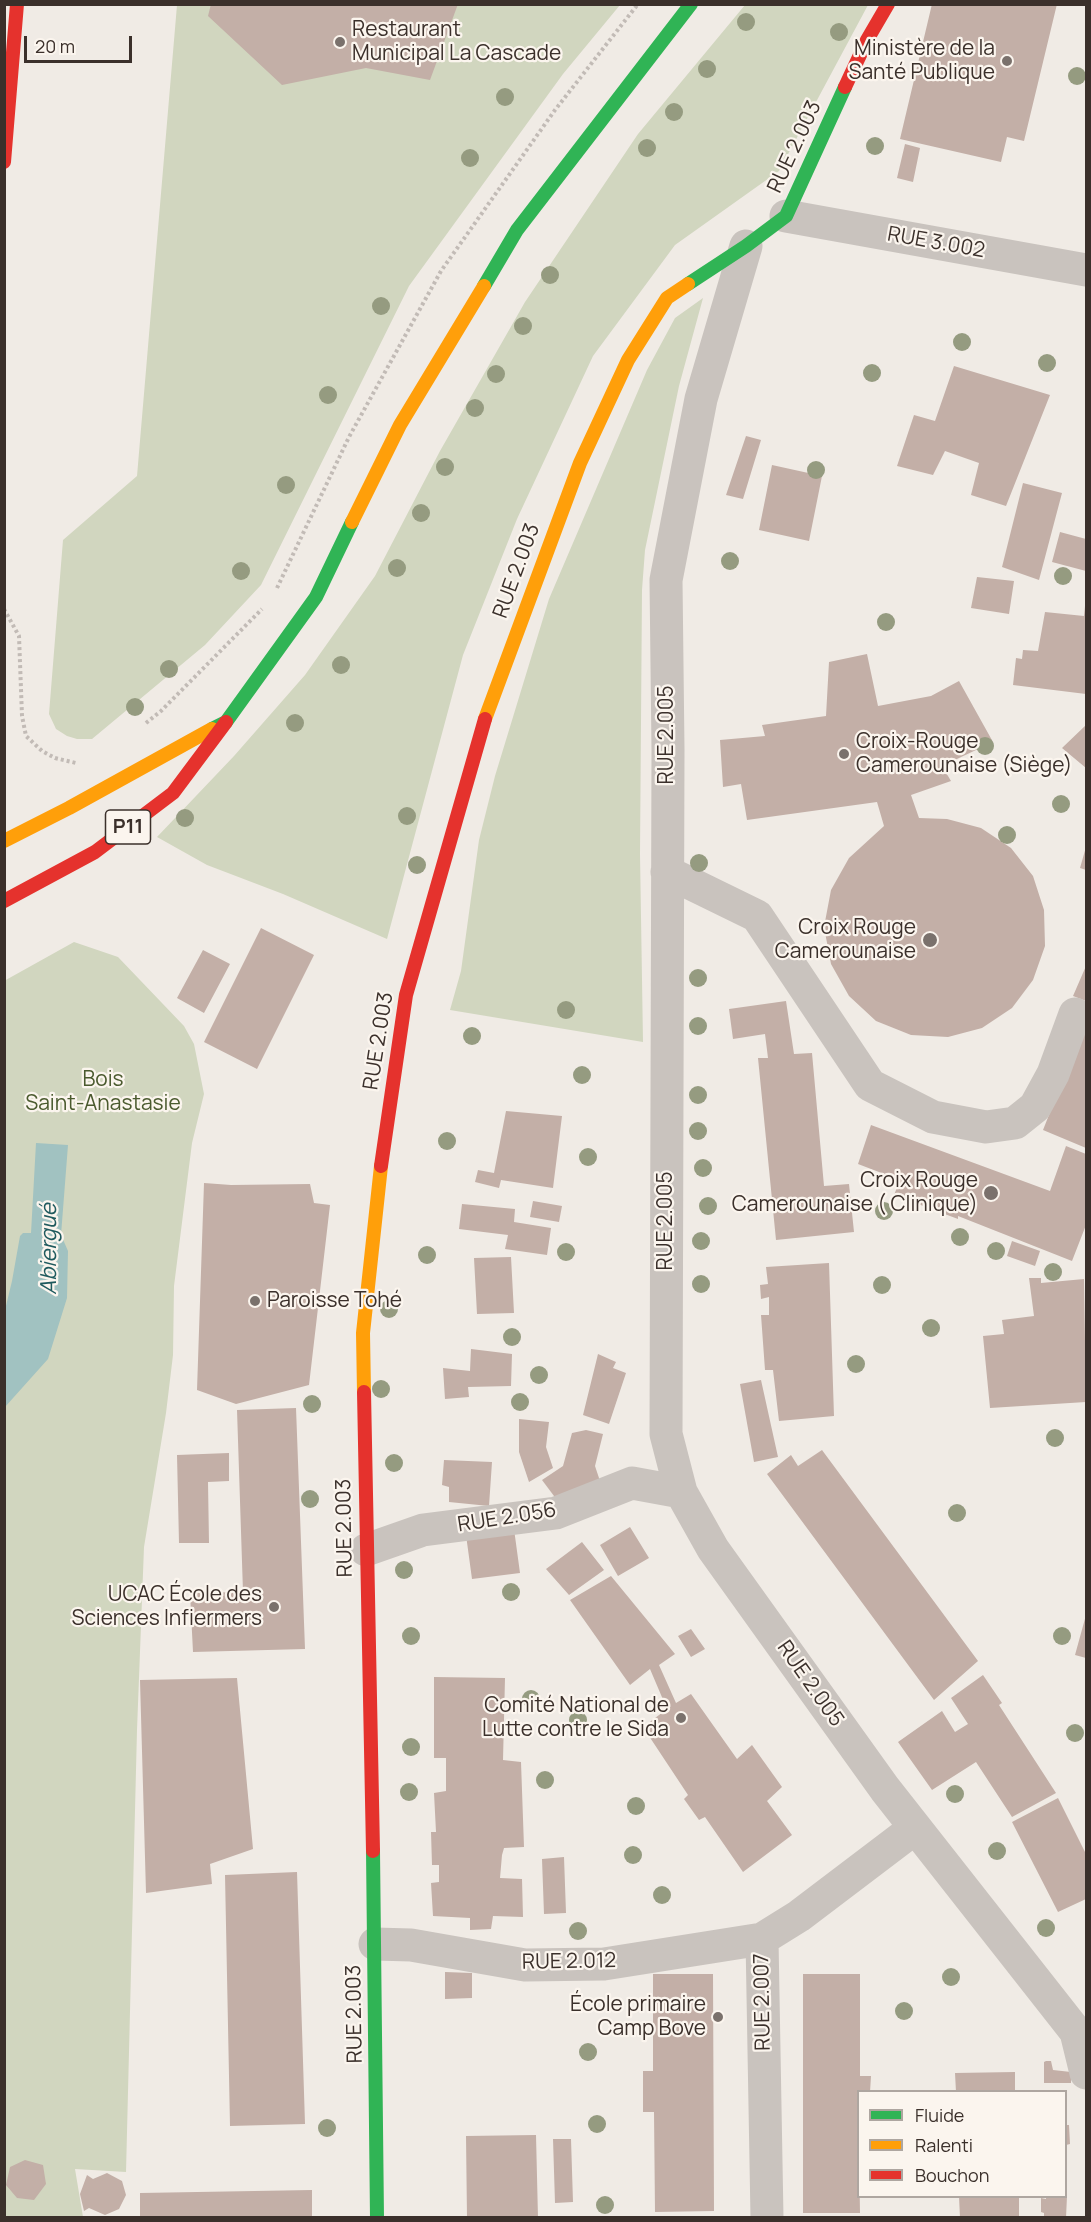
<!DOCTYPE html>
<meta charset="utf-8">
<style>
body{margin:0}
#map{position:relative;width:1091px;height:2222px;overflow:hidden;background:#f0ebe5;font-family:Manrope,sans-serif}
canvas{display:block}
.frame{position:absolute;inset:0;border:6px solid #3b302b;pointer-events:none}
.legend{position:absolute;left:857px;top:2090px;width:210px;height:108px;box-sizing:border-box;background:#fbf5ee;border:2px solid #aea6a0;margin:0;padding:8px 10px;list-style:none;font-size:18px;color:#3b302b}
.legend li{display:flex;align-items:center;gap:12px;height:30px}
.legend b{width:30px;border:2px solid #aea6a0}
.scale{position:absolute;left:24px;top:36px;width:108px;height:27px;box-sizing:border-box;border:3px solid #3b302b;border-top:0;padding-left:8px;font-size:18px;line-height:21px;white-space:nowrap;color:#3b302b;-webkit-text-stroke:4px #fbf5ee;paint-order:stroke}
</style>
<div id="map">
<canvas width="1091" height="2222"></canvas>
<div class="frame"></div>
<ul class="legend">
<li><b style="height:8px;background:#30b455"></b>Fluide</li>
<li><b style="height:8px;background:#ff9f0a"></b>Ralenti</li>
<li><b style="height:8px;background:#e5322d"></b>Bouchon</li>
</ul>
<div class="scale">20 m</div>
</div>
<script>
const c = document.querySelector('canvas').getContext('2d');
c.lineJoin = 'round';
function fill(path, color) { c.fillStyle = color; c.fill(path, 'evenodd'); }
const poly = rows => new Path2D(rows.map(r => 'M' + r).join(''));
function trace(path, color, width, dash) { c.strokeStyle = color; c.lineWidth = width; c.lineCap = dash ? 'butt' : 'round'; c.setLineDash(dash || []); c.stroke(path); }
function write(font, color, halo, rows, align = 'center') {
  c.font = font + ' Manrope,sans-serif'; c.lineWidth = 4.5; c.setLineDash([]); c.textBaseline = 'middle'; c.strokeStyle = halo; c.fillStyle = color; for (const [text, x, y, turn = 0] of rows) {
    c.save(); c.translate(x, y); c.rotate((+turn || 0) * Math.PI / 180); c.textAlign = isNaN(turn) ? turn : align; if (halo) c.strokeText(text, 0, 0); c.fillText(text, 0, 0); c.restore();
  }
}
const green = poly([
 [177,5,620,5,563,74,409,286,261,585,205,645,92,739,77,739,67,736,56,729,49,714,63,540,137,476],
 [745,5,868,5,779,171,675,245,593,356,517,519,463,655,387,939,283,894,207,865,157,837,234,756,305,675,375,576,440,451,525,302,638,134],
 [703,298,679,386,645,550,642,590,640,854,643,1042,450,1010,461,971,479,840,495,776,549,599,647,370,675,318],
 [74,942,118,957,184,1026,194,1044,204,1094,192,1143,174,1286,173,1355,166,1413,144,1547,137,1730,126,2172,75,2169,83,2217,5,2217,4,981]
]);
const water = poly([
 [36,1143,68,1145,61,1235,68,1251,67,1298,48,1359,5,1407,5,1310,12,1281,20,1236,23,1233,31,1233]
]);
const building = poly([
 [211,4,458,4,430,80,366,68,282,85,208,16],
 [932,4,1057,4,1024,141,1007,137,1001,162,900,139],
 [905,144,920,148,913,182,897,178],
 [954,366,1050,395,1006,506,971,495,979,463,945,451,933,475,897,466,914,415,935,421],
 [746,436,761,440,743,499,726,495],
 [772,465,822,476,809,541,759,530],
 [1023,483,1062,493,1039,580,1002,567],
 [1060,532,1086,539,1086,571,1052,562],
 [977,577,1014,581,1009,614,971,608],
 [1085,606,1086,694,1013,685,1016,658,1022,659,1023,650,1038,651,1045,612,1084,616],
 [867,654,878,706,931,696,959,681,993,742,942,766,951,781,911,795,919,818,947,819,981,828,1011,848,1033,876,1044,910,1045,946,1033,980,1012,1008,982,1028,948,1037,911,1035,876,1021,849,996,831,964,824,927,831,890,849,858,884,826,877,802,747,820,741,784,723,787,720,740,765,736,762,725,826,716,829,662],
 [1086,725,1086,768,1062,748],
 [1086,847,1086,870,1080,868],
 [261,928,314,955,257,1069,204,1042],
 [203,950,230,964,204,1013,177,998],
 [1086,966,1086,1001,1073,996],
 [786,1001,794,1054,812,1053,824,1186,849,1184,854,1232,776,1240,758,1058,768,1058,765,1034,733,1039,729,1009],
 [1083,1029,1086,1030,1086,1148,1043,1130],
 [506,1111,562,1116,553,1188,501,1180,499,1188,475,1182,478,1170,494,1173],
 [871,1125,1050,1191,1066,1146,1086,1154,1086,1225,1072,1261,958,1216,958,1219,894,1195,900,1180,858,1164],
 [204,1183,231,1185,310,1184,314,1203,330,1205,309,1385,236,1404,197,1390],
 [533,1201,562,1206,559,1222,530,1217],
 [462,1204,515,1209,514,1222,551,1228,547,1255,505,1249,508,1235,459,1229],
 [1012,1241,1040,1251,1035,1266,1007,1256],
 [511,1257,514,1313,477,1314,474,1258],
 [829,1263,834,1416,779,1421,773,1370,765,1370,761,1315,769,1315,769,1297,761,1299,760,1285,768,1284,766,1267],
 [1029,1278,1041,1278,1041,1283,1084,1279,1086,1402,990,1408,983,1336,1004,1334,1002,1320,1034,1316],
 [471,1349,512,1354,511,1386,468,1387,469,1397,445,1399,443,1368,470,1371],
 [598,1354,616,1362,613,1368,626,1373,609,1424,583,1415],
 [761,1380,778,1457,754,1462,740,1384],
 [296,1408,305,1649,193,1652,190,1593,243,1592,237,1410],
 [519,1419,549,1422,546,1447,553,1468,529,1482,519,1452],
 [586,1430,603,1434,595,1466,603,1490,557,1500,542,1480,563,1466,572,1433],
 [822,1450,978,1661,934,1700,767,1474,791,1455,798,1466],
 [229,1453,229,1481,208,1482,209,1543,179,1543,177,1455],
 [444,1460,492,1462,489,1506,449,1502,449,1487,442,1485],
 [630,1527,649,1558,618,1576,600,1545],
 [514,1529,520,1573,472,1579,466,1535],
 [582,1542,604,1570,569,1595,546,1569],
 [611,1576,675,1654,659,1665,676,1703,691,1694,737,1759,752,1745,782,1787,767,1801,792,1835,743,1872,705,1817,699,1820,684,1799,688,1795,643,1727,667,1709,650,1669,630,1685,570,1600],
 [1086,1615,1086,1658,1075,1655],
 [691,1629,705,1649,691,1657,678,1636],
 [983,1675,1002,1703,999,1705,1056,1793,1012,1817,976,1762,932,1790,898,1742,942,1711,955,1732,968,1724,951,1698],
 [434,1677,505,1678,503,1760,521,1762,524,1847,504,1848,502,1855,500,1878,522,1879,523,1917,493,1916,491,1929,470,1930,470,1918,433,1916,431,1883,439,1882,439,1865,432,1865,431,1832,436,1832,434,1793,446,1791,446,1758,434,1758],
 [237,1678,253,1849,210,1864,212,1884,146,1893,140,1680],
 [1058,1798,1086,1854,1086,1899,1058,1912,1012,1822],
 [564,1857,566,1913,544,1914,542,1859],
 [297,1872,305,2124,230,2126,225,1875],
 [445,1972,472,1973,472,1998,445,1999],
 [653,1974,713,1974,714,2211,655,2212,654,2112,643,2112,643,2071,653,2071],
 [803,1974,860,1974,860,2076,871,2076,870,2092,858,2092,860,2213,803,2213],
 [1046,2061,1051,2061,1053,2070,1071,2072,1071,2083,1044,2083,1044,2062],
 [1015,2072,1015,2092,956,2092,955,2073],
 [1066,2125,1069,2125,1070,2144,1066,2145],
 [536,2135,538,2218,467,2218,466,2136],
 [553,2139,571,2139,573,2202,555,2203],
 [25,2160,43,2165,46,2184,34,2200,17,2198,6,2185,10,2167],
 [107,2173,122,2181,126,2195,119,2209,105,2215,89,2208,84,2211,80,2194,87,2175,93,2179],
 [312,2190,312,2218,140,2218,140,2193],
 [959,2196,1019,2196,1019,2218,960,2218],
 [1046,2196,1067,2196,1066,2218,1044,2218,1044,2213,1041,2212,1041,2198,1046,2199]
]);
const path = poly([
 [277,588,349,437,441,271,555,110,638,4],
 [4,609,19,636,22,716,26,736,42,751,55,758,76,763],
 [146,723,161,711,262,609]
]);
const street = poly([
 [786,216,1086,270],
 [746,246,701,399,666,580,668,750,666,1434,681,1492,713,1549,885,1789,1076,2032,1086,2073],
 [667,872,757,916,870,1085,933,1117,986,1127,1015,1123,1035,1107,1053,1074,1075,1014],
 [366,1550,423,1530,556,1513,632,1483,681,1492],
 [375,1944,411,1945,525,1965,604,1964,762,1939],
 [767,2218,762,1939,799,1916,915,1828]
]);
const fast = poly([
 [688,284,746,246,786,216,845,87],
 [484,286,517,230,691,4],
 [212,729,226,722,316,597,352,522],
 [373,1851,377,2218]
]);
const slow = poly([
 [352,522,400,425,484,286],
 [485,719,580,463,628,360,667,298,688,284],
 [4,841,69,808,212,729],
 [364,1392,363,1333,381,1166]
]);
const jam = poly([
 [845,87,867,40,888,4],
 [4,162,17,4],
 [4,901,95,852,173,793,226,722],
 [381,1166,406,995,485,719],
 [364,1392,373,1851]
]);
const trees = [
 [746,22],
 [839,32],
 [707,69],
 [1077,76],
 [505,97],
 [674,112],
 [875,146],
 [647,148],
 [470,158],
 [550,275],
 [381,306],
 [523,326],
 [962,342],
 [1047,363],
 [872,373],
 [496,374],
 [328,395],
 [475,408],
 [445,467],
 [816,470],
 [286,485],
 [421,513],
 [730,561],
 [397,568],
 [241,571],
 [1063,576],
 [886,622],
 [341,665],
 [169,669],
 [135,707],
 [295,723],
 [985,746],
 [1061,804],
 [407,816],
 [185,818],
 [1007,835],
 [699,863],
 [417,865],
 [698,978],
 [566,1010],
 [698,1026],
 [472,1036],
 [582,1075],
 [698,1095],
 [698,1131],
 [447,1141],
 [588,1157],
 [703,1168],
 [708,1206],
 [884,1211],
 [960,1237],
 [701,1241],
 [996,1251],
 [566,1252],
 [427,1255],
 [1053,1272],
 [701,1284],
 [882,1285],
 [389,1309],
 [931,1328],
 [512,1337],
 [856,1364],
 [539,1375],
 [381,1389],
 [520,1402],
 [312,1404],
 [1055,1438],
 [394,1463],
 [310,1499],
 [957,1513],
 [404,1570],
 [511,1592],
 [411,1636],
 [1062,1636],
 [531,1699],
 [578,1720],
 [1075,1733],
 [411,1747],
 [545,1780],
 [409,1792],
 [955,1794],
 [636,1806],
 [997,1851],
 [633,1855],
 [662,1895],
 [1046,1928],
 [578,1931],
 [951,1977],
 [904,2011],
 [588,2052],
 [597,2124],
 [327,2128],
 [605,2205]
];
const markers = [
 [340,42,6,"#7a716c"],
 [1007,61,6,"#7a716c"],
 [844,754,6,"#7a716c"],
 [930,940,8,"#7a716c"],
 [991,1193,8,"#7a716c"],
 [255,1301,6,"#7a716c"],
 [274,1607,6,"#7a716c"],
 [681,1718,6,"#7a716c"],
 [718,2017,6,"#7a716c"]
];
const shields = [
 [128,827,45]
];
const shieldNames = [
 ["P11",128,827]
];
const poiNames = [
 ["Restaurant",352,30,"left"],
 ["Municipal La Cascade",352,54,"left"],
 ["Ministère de la",995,49],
 ["Santé Publique",995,73],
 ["Croix-Rouge",856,742,"left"],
 ["Camerounaise (Siège)",856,766,"left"],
 ["Croix Rouge",916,928],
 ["Camerounaise",916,952],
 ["Croix Rouge",978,1181],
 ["Camerounaise ( Clinique)",978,1205],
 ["Paroisse Tohé",267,1301,"left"],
 ["UCAC École des",262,1595],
 ["Sciences Infiermers",262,1619],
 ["Comité National de",669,1706],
 ["Lutte contre le Sida",669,1730],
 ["École primaire",706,2005],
 ["Camp Bove",706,2029]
];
const streetNames = [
 ["RUE 2.003",795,147,-65],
 ["RUE 3.002",936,243,10],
 ["RUE 2.003",517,571,-70],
 ["RUE 2.005",667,735,-90],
 ["RUE 2.003",379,1041,-81],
 ["RUE 2.005",666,1221,-90],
 ["RUE 2.056",507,1518,-9],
 ["RUE 2.003",345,1528,-91],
 ["RUE 2.005",810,1684,55],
 ["RUE 2.012",569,1962,-1],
 ["RUE 2.007",763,2002,-91],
 ["RUE 2.003",355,2014,-91]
];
const parkNames = [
 ["Bois",103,1080],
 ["Saint-Anastasie",103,1104]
];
const waterNames = [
 ["Abiergué",50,1249,-90]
];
fill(green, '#d1d6bf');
fill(water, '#a1c2c1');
fill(building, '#c3afa7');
trace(path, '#c2bbb6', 4, [3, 3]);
trace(street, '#c9c3be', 33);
trace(fast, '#30b455', 14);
trace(slow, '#ff9f0a', 14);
trace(jam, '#e5322d', 14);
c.fillStyle = '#959b80';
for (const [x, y] of trees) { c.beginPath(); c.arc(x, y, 9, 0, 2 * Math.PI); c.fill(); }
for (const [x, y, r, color] of markers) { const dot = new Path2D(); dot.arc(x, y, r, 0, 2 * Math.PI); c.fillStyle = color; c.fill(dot); trace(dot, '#fbf5ee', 2); }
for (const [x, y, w] of shields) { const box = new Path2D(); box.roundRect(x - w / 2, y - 17, w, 34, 4.5); c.fillStyle = '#fbf5ee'; c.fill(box); trace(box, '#3b302b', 1.5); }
write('bold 20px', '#3b302b', null, shieldNames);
write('21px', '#3b302b', '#fbf5ee', poiNames, 'right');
write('21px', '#3b302b', '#fbf5ee', streetNames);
write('21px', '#4a5a2e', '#fbf5ee', parkNames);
write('italic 22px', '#1f5a5e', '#fbf5ee', waterNames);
</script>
